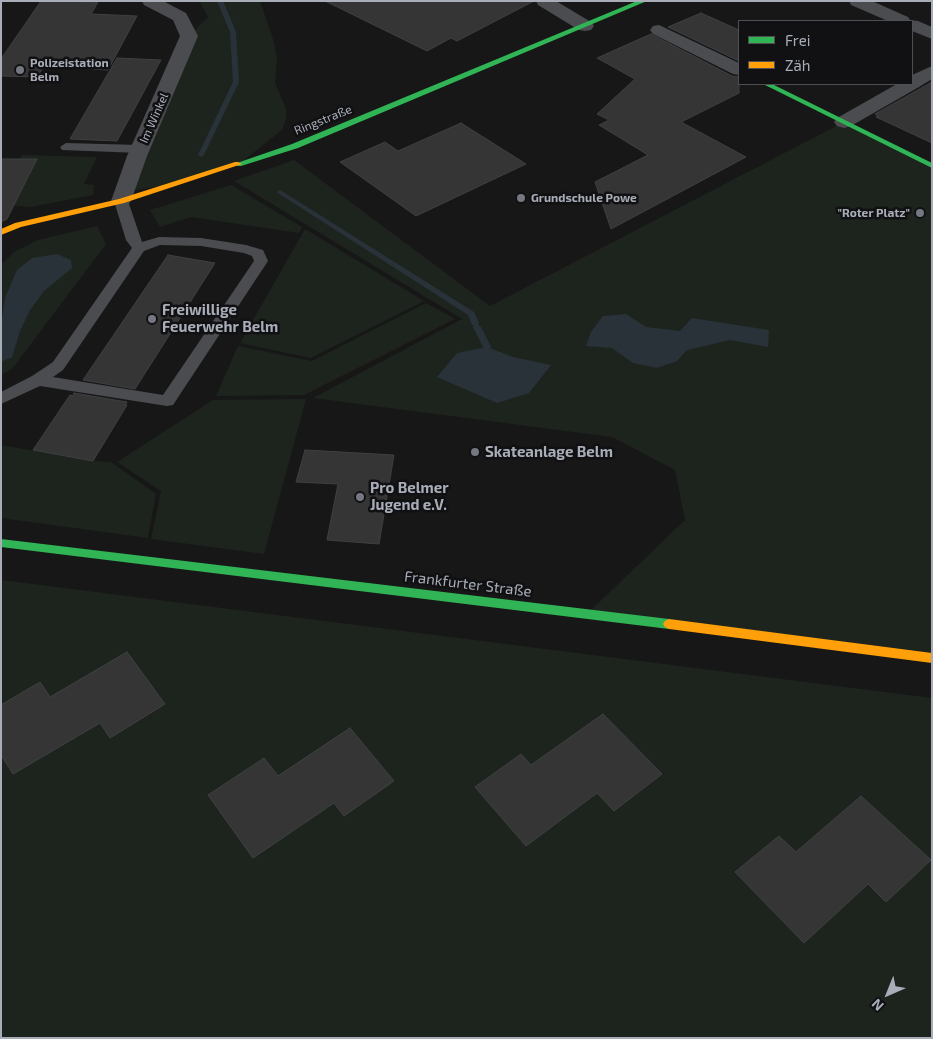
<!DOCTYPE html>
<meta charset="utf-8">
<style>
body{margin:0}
#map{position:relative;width:933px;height:1039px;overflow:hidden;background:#171717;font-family:"Exo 2",sans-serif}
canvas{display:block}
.frame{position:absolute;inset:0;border:2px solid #a8adb8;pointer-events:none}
.legend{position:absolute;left:738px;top:20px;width:175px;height:65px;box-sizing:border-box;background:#111113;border:1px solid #4d4f55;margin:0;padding:6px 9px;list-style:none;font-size:15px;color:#a8adb8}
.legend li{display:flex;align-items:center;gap:10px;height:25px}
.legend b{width:25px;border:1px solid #4d4f55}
.north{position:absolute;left:863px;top:969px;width:50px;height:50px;-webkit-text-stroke:4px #111113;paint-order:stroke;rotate:224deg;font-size:14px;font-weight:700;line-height:20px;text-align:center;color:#a8adb8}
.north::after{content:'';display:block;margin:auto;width:18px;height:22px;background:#a8adb8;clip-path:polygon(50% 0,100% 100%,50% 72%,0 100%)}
</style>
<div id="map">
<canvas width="933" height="1039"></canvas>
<div class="frame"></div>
<ul class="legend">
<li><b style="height:6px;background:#30b455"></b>Frei</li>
<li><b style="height:6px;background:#ff9f0a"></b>Zäh</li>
</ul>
<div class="north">N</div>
</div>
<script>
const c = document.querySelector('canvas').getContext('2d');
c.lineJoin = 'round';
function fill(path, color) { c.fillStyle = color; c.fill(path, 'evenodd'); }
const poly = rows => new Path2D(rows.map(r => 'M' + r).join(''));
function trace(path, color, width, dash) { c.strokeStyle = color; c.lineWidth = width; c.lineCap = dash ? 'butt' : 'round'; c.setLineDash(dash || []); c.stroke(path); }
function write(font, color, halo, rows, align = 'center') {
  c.font = font + ' "Exo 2",sans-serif'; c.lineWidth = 5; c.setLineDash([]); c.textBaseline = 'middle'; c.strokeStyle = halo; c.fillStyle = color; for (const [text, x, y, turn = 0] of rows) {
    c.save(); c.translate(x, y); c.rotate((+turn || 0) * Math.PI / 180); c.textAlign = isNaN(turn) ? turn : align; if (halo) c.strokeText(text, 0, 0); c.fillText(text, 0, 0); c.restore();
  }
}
const green = poly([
 [199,1,260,1,274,42,277,58,275,83,286,109,286,119,282,130,238,165,182,183,123,192,189,36,208,17],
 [844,122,932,166,932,658,588,613,685,520,675,470,612,437,313,398,462,319,234,181,294,160,490,306],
 [22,155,97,157,84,184,94,185,93,195,31,207,14,206,30,174,12,173],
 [231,185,302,227,299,233,191,217,160,227,150,210],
 [97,226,106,244,12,369,1,375,1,265,14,252,38,240],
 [305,229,424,301,311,358,240,343],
 [426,303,455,319,304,395,216,396,238,346,312,361],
 [306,399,264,554,151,539,161,491,117,462,213,400],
 [1,445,93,461,111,462,156,494,148,538,1,518],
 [1,580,932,698,932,1038,1,1038]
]);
const water = poly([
 [57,254,71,260,72,268,44,291,30,310,20,331,12,357,1,362,1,325,5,298,17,270,32,258],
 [626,314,646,327,680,331,692,318,769,330,768,347,730,340,687,350,677,361,657,368,633,363,612,348,586,346,591,332,603,316],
 [487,347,513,357,551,365,529,393,497,403,437,377,457,353]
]);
const stream = poly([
 [217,1,223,1,236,32,239,82,204,155,201,157,198,155,233,82,230,32,217,1],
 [280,190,474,312,479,323,478,325,481,327,491,347,490,349,484,349,473,327,474,325,472,325,468,315,278,193,277,192,280,190]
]);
const building = poly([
 [41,1,98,2,91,14,137,16,108,70,44,66,37,77,1,76,1,59,41,1],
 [325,1,534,1,457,41,451,38,427,51,325,1],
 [701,13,739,30,739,61,668,27,701,13],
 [651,34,732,76,739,77,739,93,681,122,746,157,611,229,595,182,648,155,599,125,609,120,597,114,635,79,597,58,651,34],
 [117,58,161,60,117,141,70,139,117,58],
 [932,82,932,143,876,117,878,116,875,114,932,82],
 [461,123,526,164,416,216,340,162,385,142,398,151,461,123],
 [1,159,37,159,7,219,1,222,1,159],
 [168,255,215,263,135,389,83,380,168,255],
 [74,393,127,402,125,405,127,405,93,461,33,450,70,395,73,396,74,393],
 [305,450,394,455,379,544,327,540,338,484,296,482,305,450],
 [127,652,165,704,110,738,100,723,13,774,1,755,1,705,40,682,50,697,127,652],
 [603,714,662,774,614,811,597,793,526,846,475,787,521,754,531,765,603,714],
 [350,728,394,781,344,816,334,803,253,858,208,795,264,758,278,776,350,728],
 [861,796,931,860,886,902,868,884,804,943,735,872,779,836,796,852,861,796]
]);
const lane = poly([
 [66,143,140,145,146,149,140,153,62,150,60,147,66,143],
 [121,197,128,201,142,242,159,237,201,238,246,245,263,250,268,261,173,405,167,406,40,386,1,404,1,392,32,376,53,362,132,248,126,240,114,201,121,197],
 [160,245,201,246,244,253,252,256,254,261,163,395,53,377,63,370,144,251,160,245]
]);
const street = poly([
 [142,1,163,1,186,13,198,36,147,156,131,201,128,205,121,207,114,205,111,201,127,156,180,36,173,20,144,5,142,1],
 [536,1,556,1,591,22,594,26,591,30,585,31,579,30,538,5,536,1],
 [849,1,872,1,908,17,910,20,918,21,932,27,932,39,912,31,912,21,888,21,851,5,849,1],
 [659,25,739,63,739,75,733,74,653,34,650,30,653,26,659,25],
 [932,66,932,79,919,87,851,126,844,128,837,126,834,122,837,118,897,84,912,84,912,75,932,66]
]);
const fast = poly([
 [637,1,647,1,298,148,241,166,238,166,234,164,292,144,637,1],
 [763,84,772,84,932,163,932,168,763,84],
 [1,539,669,619,673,621,675,624,673,627,669,629,1,547,1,539]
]);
const slow = poly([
 [235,162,238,162,242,164,124,203,21,227,1,235,1,229,15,223,119,199,235,162],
 [669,619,932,653,932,663,669,629,665,627,663,624,665,621,669,619]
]);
const markers = [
 [20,70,5,"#757880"],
 [521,198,5,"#757880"],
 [920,213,5,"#757880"],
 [152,319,5,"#757880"],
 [475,452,5,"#757880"],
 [360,497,5,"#757880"]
];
const farPoinames = [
 ["Polizeistation",30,63],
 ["Belm",30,77],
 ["Grundschule Powe",531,198],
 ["\"Roter Platz\"",910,213,"right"]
];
const farStreetnames = [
 ["Im Winkel",154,118,-66],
 ["Ringstraße",323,120,-22]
];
const poiNames = [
 ["Freiwillige",162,310],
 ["Feuerwehr Belm",162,327],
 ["Skateanlage Belm",485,452],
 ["Pro Belmer",370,488],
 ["Jugend e.V.",370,505]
];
const streetNames = [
 ["Frankfurter Straße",468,584,7]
];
fill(green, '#1d241e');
fill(water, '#2a3239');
fill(stream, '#2a3239');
fill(building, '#353536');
trace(building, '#3f4043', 1);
fill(lane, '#4b4c50');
fill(street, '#4b4c50');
fill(fast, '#30b455');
fill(slow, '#ff9f0a');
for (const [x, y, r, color] of markers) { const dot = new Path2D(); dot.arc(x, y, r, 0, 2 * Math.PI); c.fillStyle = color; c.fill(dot); trace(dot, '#111113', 2); }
write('bold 12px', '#a8adb8', '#111113', farPoinames, 'left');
write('12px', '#a8adb8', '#111113', farStreetnames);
write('bold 15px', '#a8adb8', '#111113', poiNames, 'left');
write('15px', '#a8adb8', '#111113', streetNames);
</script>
